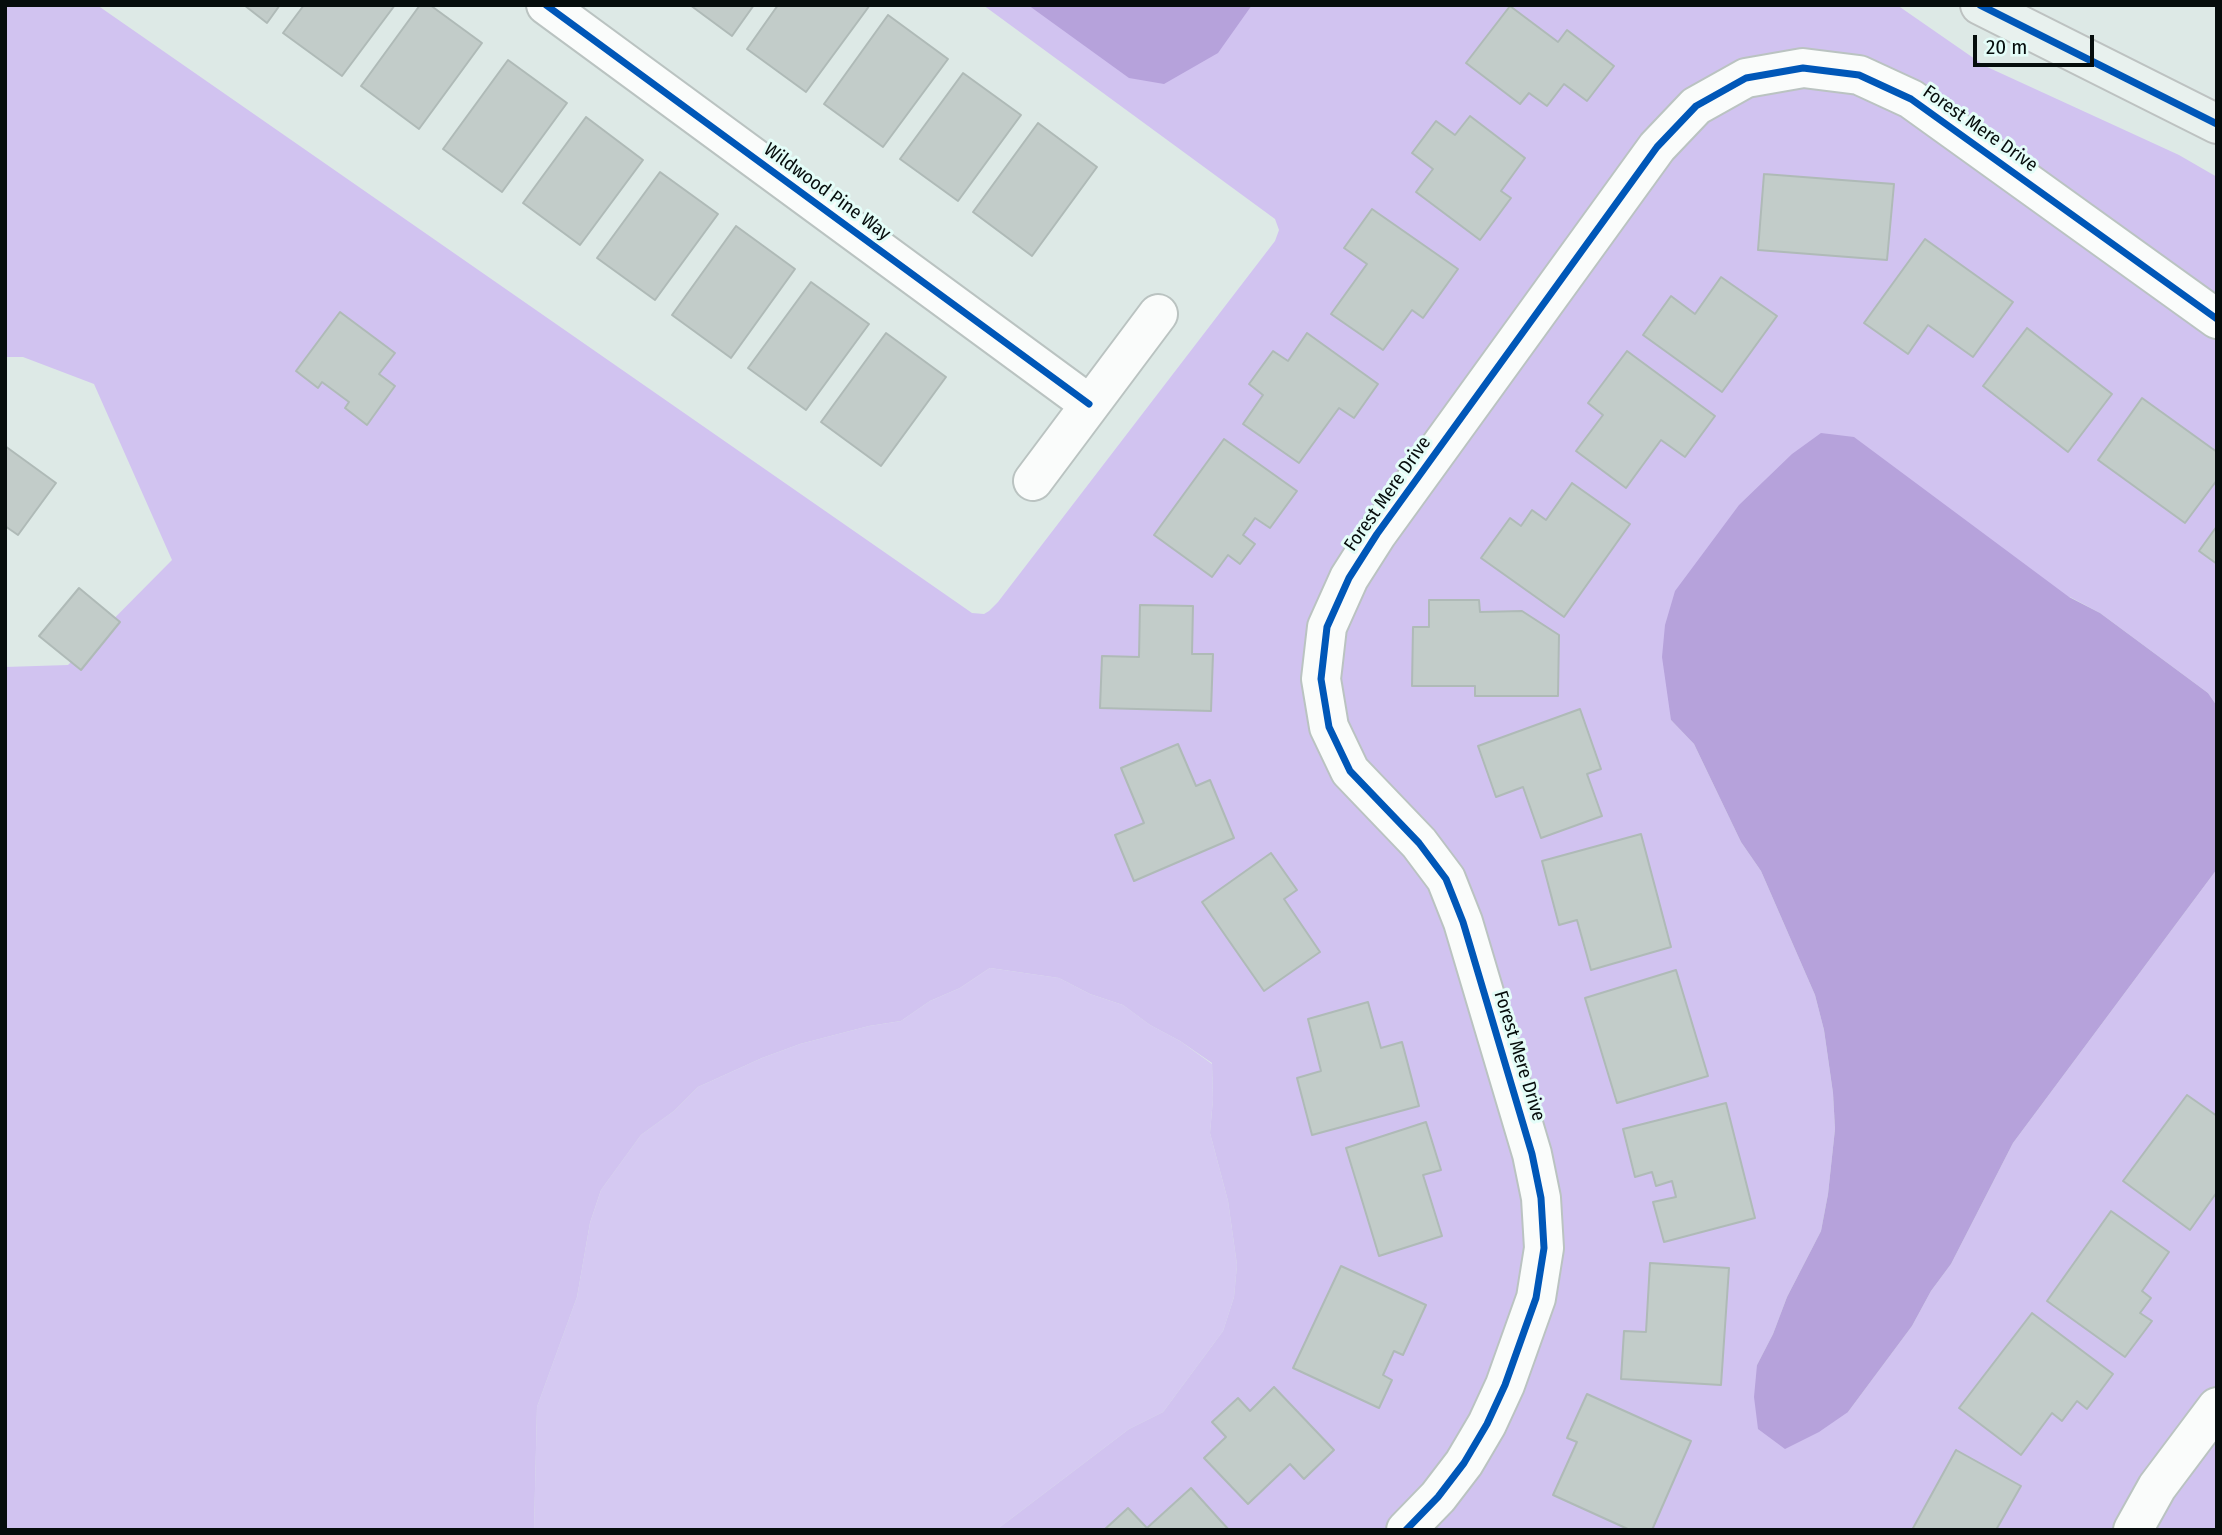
<!DOCTYPE html>
<style>
body{margin:0}
#map{position:relative;width:2222px;height:1535px;overflow:hidden;background:#dde9e6;font-family:"Fira Sans Condensed",sans-serif}
canvas{display:block}
.frame{position:absolute;inset:0;border:7px solid #060d0c;pointer-events:none}
.scale{position:absolute;left:1973px;top:35px;width:121px;height:32px;box-sizing:border-box;border:4px solid #060d0c;border-top:0;padding-left:9px;font-size:21px;line-height:24px;white-space:nowrap;color:#060d0c;-webkit-text-stroke:5px #e4fdf8;paint-order:stroke}
</style>
<div id="map">
<canvas width="2222" height="1535"></canvas>
<div class="frame"></div>
<div class="scale">20 m</div>
</div>
<script>
const c = document.querySelector('canvas').getContext('2d');
c.lineJoin = 'round';
function fill(path, color) { c.fillStyle = color; c.fill(path, 'evenodd'); }
const poly = rows => new Path2D(rows.map(r => 'M' + r).join(''));
function trace(path, color, width, dash) { c.strokeStyle = color; c.lineWidth = width; c.lineCap = dash ? 'butt' : 'round'; c.setLineDash(dash || []); c.stroke(path); }
function write(font, color, halo, rows, align = 'center') {
  c.font = font + ' "Fira Sans Condensed",sans-serif'; c.lineWidth = 6; c.setLineDash([]); c.textBaseline = 'middle'; c.strokeStyle = halo; c.fillStyle = color; for (const [text, x, y, turn = 0] of rows) {
    c.save(); c.translate(x, y); c.rotate((+turn || 0) * Math.PI / 180); c.textAlign = isNaN(turn) ? turn : align; if (halo) c.strokeText(text, 0, 0); c.fillText(text, 0, 0); c.restore();
  }
}
const green = poly([
 [990,968,1059,978,1090,994,1123,1005,1150,1025,1180,1041,1212,1064,1213,1099,1210,1133,1228,1201,1237,1265,1234,1297,1223,1331,1163,1412,1129,1429,996,1530,534,1530,537,1407,577,1297,590,1223,601,1190,641,1135,674,1111,698,1087,762,1058,800,1044,869,1026,901,1021,930,1001,960,988]
]);
const forest = poly([
 [5,5,97,5,972,613,984,614,989,611,998,602,1275,241,1279,230,1275,219,983,5,1897,5,1985,66,2179,155,2217,177,2217,706,2208,693,2100,613,2070,597,1671,720,1694,744,1741,842,1761,871,1815,995,1824,1030,1833,1093,1835,1129,1828,1194,1821,1231,1787,1297,1773,1334,1757,1365,1848,1412,1912,1326,1931,1291,1951,1264,2013,1143,2217,869,2217,1530,996,1530,1129,1429,1163,1412,1223,1331,1234,1297,1237,1265,1228,1201,1210,1133,1213,1099,1212,1063,1180,1041,1150,1025,1123,1005,1090,994,1059,978,990,968,960,988,930,1001,901,1021,869,1026,800,1044,762,1058,698,1087,674,1111,641,1135,601,1190,590,1223,577,1297,537,1407,534,1530,5,1530,5,667,68,665,172,560,94,384,23,357,5,357]
]);
const water = poly([
 [1028,5,1252,5,1218,53,1164,84,1129,78],
 [1821,433,1854,437,2069,597,2100,613,2208,693,2217,706,2217,869,2013,1143,1951,1264,1931,1291,1912,1326,1848,1412,1819,1432,1785,1449,1758,1429,1754,1397,1757,1365,1773,1334,1787,1297,1821,1231,1828,1194,1835,1129,1833,1093,1824,1030,1815,995,1761,871,1741,842,1694,744,1671,720,1662,657,1665,625,1675,591,1739,505,1792,454]
]);
const building = poly([
 [244,5,280,5,267,23,244,5],
 [304,5,395,5,342,76,283,33,304,5],
 [420,5,430,5,482,43,419,129,361,86,420,5],
 [690,5,754,5,732,36,690,5],
 [778,5,870,5,806,92,747,49,778,5],
 [1510,6,1558,42,1567,30,1614,66,1587,101,1564,84,1547,106,1529,93,1520,104,1466,63,1510,6],
 [888,15,948,59,883,147,824,104,888,15],
 [508,60,567,103,502,192,443,149,508,60],
 [963,73,1021,115,958,201,900,159,963,73],
 [1470,116,1525,158,1501,191,1511,198,1480,240,1416,192,1433,169,1412,153,1436,121,1455,135,1470,116],
 [586,117,643,160,580,245,523,203,586,117],
 [1038,123,1097,167,1032,256,973,212,1038,123],
 [660,172,718,214,655,300,597,258,660,172],
 [1764,174,1894,184,1887,260,1758,250,1764,174],
 [1372,209,1458,269,1423,318,1412,310,1383,350,1331,314,1367,264,1344,248,1372,209],
 [736,226,795,269,731,358,672,315,736,226],
 [1925,239,2013,302,1973,357,1928,325,1908,354,1864,323,1925,239],
 [1721,277,1777,316,1722,392,1643,335,1671,296,1695,314,1721,277],
 [811,282,869,324,806,410,748,368,811,282],
 [340,312,395,353,379,374,395,386,367,425,345,408,349,402,322,382,318,388,296,371,340,312],
 [2027,328,2112,394,2068,452,1983,386,2027,328],
 [886,333,946,377,881,466,821,422,886,333],
 [1307,333,1378,384,1354,418,1339,408,1299,463,1243,424,1263,395,1249,384,1273,351,1288,361,1307,333],
 [1627,351,1715,416,1685,457,1661,440,1626,488,1576,451,1603,415,1588,403,1627,351],
 [2142,398,2217,452,2217,480,2185,523,2098,460,2142,398],
 [1224,439,1297,491,1270,528,1255,518,1243,535,1255,544,1240,564,1228,555,1212,577,1154,535,1224,439],
 [5,446,56,483,18,535,5,526,5,446],
 [1572,483,1630,524,1564,617,1481,558,1510,518,1521,526,1532,510,1546,520,1572,483],
 [2217,526,2217,564,2199,551,2217,526],
 [79,588,120,622,81,670,39,636,79,588],
 [1429,600,1479,600,1480,612,1522,611,1559,635,1558,696,1475,696,1475,686,1412,686,1413,627,1429,627,1429,600],
 [1140,605,1193,606,1192,654,1213,654,1211,711,1100,708,1102,656,1139,657,1140,605],
 [1580,709,1601,769,1587,774,1602,816,1541,838,1523,787,1496,797,1478,746,1580,709],
 [1178,744,1196,786,1210,780,1234,838,1134,881,1115,835,1144,823,1121,768,1178,744],
 [1641,834,1671,947,1591,970,1577,920,1559,925,1542,861,1641,834],
 [1271,853,1297,890,1284,899,1320,952,1264,991,1202,902,1271,853],
 [1676,970,1708,1076,1617,1103,1585,998,1676,970],
 [1368,1002,1381,1048,1402,1042,1419,1106,1312,1135,1297,1078,1321,1071,1308,1019,1368,1002],
 [2187,1095,2217,1116,2217,1192,2190,1230,2123,1181,2187,1095],
 [1726,1103,1755,1218,1664,1242,1653,1202,1676,1197,1672,1181,1656,1186,1652,1172,1635,1177,1623,1129,1726,1103],
 [1426,1122,1441,1170,1423,1175,1442,1236,1379,1256,1346,1148,1426,1122],
 [2111,1211,2169,1252,2142,1291,2151,1298,2140,1313,2152,1321,2125,1357,2047,1301,2111,1211],
 [1650,1263,1729,1268,1721,1385,1621,1379,1624,1331,1646,1332,1650,1263],
 [1341,1266,1426,1305,1403,1355,1394,1351,1383,1375,1392,1380,1379,1408,1293,1368,1341,1266],
 [2032,1313,2113,1374,2087,1409,2077,1401,2062,1421,2052,1413,2021,1455,1959,1408,2032,1313],
 [1274,1387,1334,1450,1304,1479,1290,1464,1248,1504,1204,1458,1226,1437,1212,1422,1238,1398,1250,1411,1274,1387],
 [1587,1394,1691,1441,1652,1530,1630,1530,1553,1495,1577,1442,1567,1438,1587,1394],
 [1956,1450,2021,1486,1996,1530,1912,1530,1956,1450],
 [1191,1488,1229,1530,1104,1530,1128,1508,1147,1528,1191,1488]
]);
const street = poly([
 [546,5,1089,404],
 [1033,481,1158,314],
 [1406,1530,1438,1497,1464,1463,1487,1424,1505,1385,1536,1298,1544,1248,1541,1198,1532,1154,1463,922,1446,879,1419,843,1350,771,1329,727,1321,679,1327,627,1349,578,1377,534,1657,147,1696,106,1746,78,1803,68,1859,75,1911,99,2217,319],
 [2133,1530,2157,1487,2217,1407]
]);
const primary = poly([
 [1980,5,2217,124]
]);
const cycleway = poly([
 [546,5,1089,404],
 [1980,5,2217,124],
 [1406,1530,1438,1497,1464,1463,1487,1424,1505,1385,1536,1298,1544,1248,1541,1198,1532,1154,1463,922,1446,879,1419,843,1350,771,1329,727,1321,679,1327,627,1349,578,1377,534,1657,147,1696,106,1746,78,1803,68,1859,75,1911,99,2217,319]
]);
const streetNames = [
 ["Forest Mere Drive",1980,129,35],
 ["Wildwood Pine Way",827,192,36],
 ["Forest Mere Drive",1388,494,-55],
 ["Forest Mere Drive",1519,1056,73]
];
fill(green, '#d5c9f2');
fill(forest, '#d1c3f0');
fill(water, '#b6a2db');
fill(building, '#c2ccc9');
trace(building, '#afbab7', 2);
trace(street, '#bac3c1', 42);
trace(primary, '#bdc2c1', 42);
trace(street, '#fafcfb', 38);
trace(primary, '#e8f1ee', 38);
trace(cycleway, '#0057b8', 7);
write('19px', '#060d0c', '#e4fdf8', streetNames);
</script>
